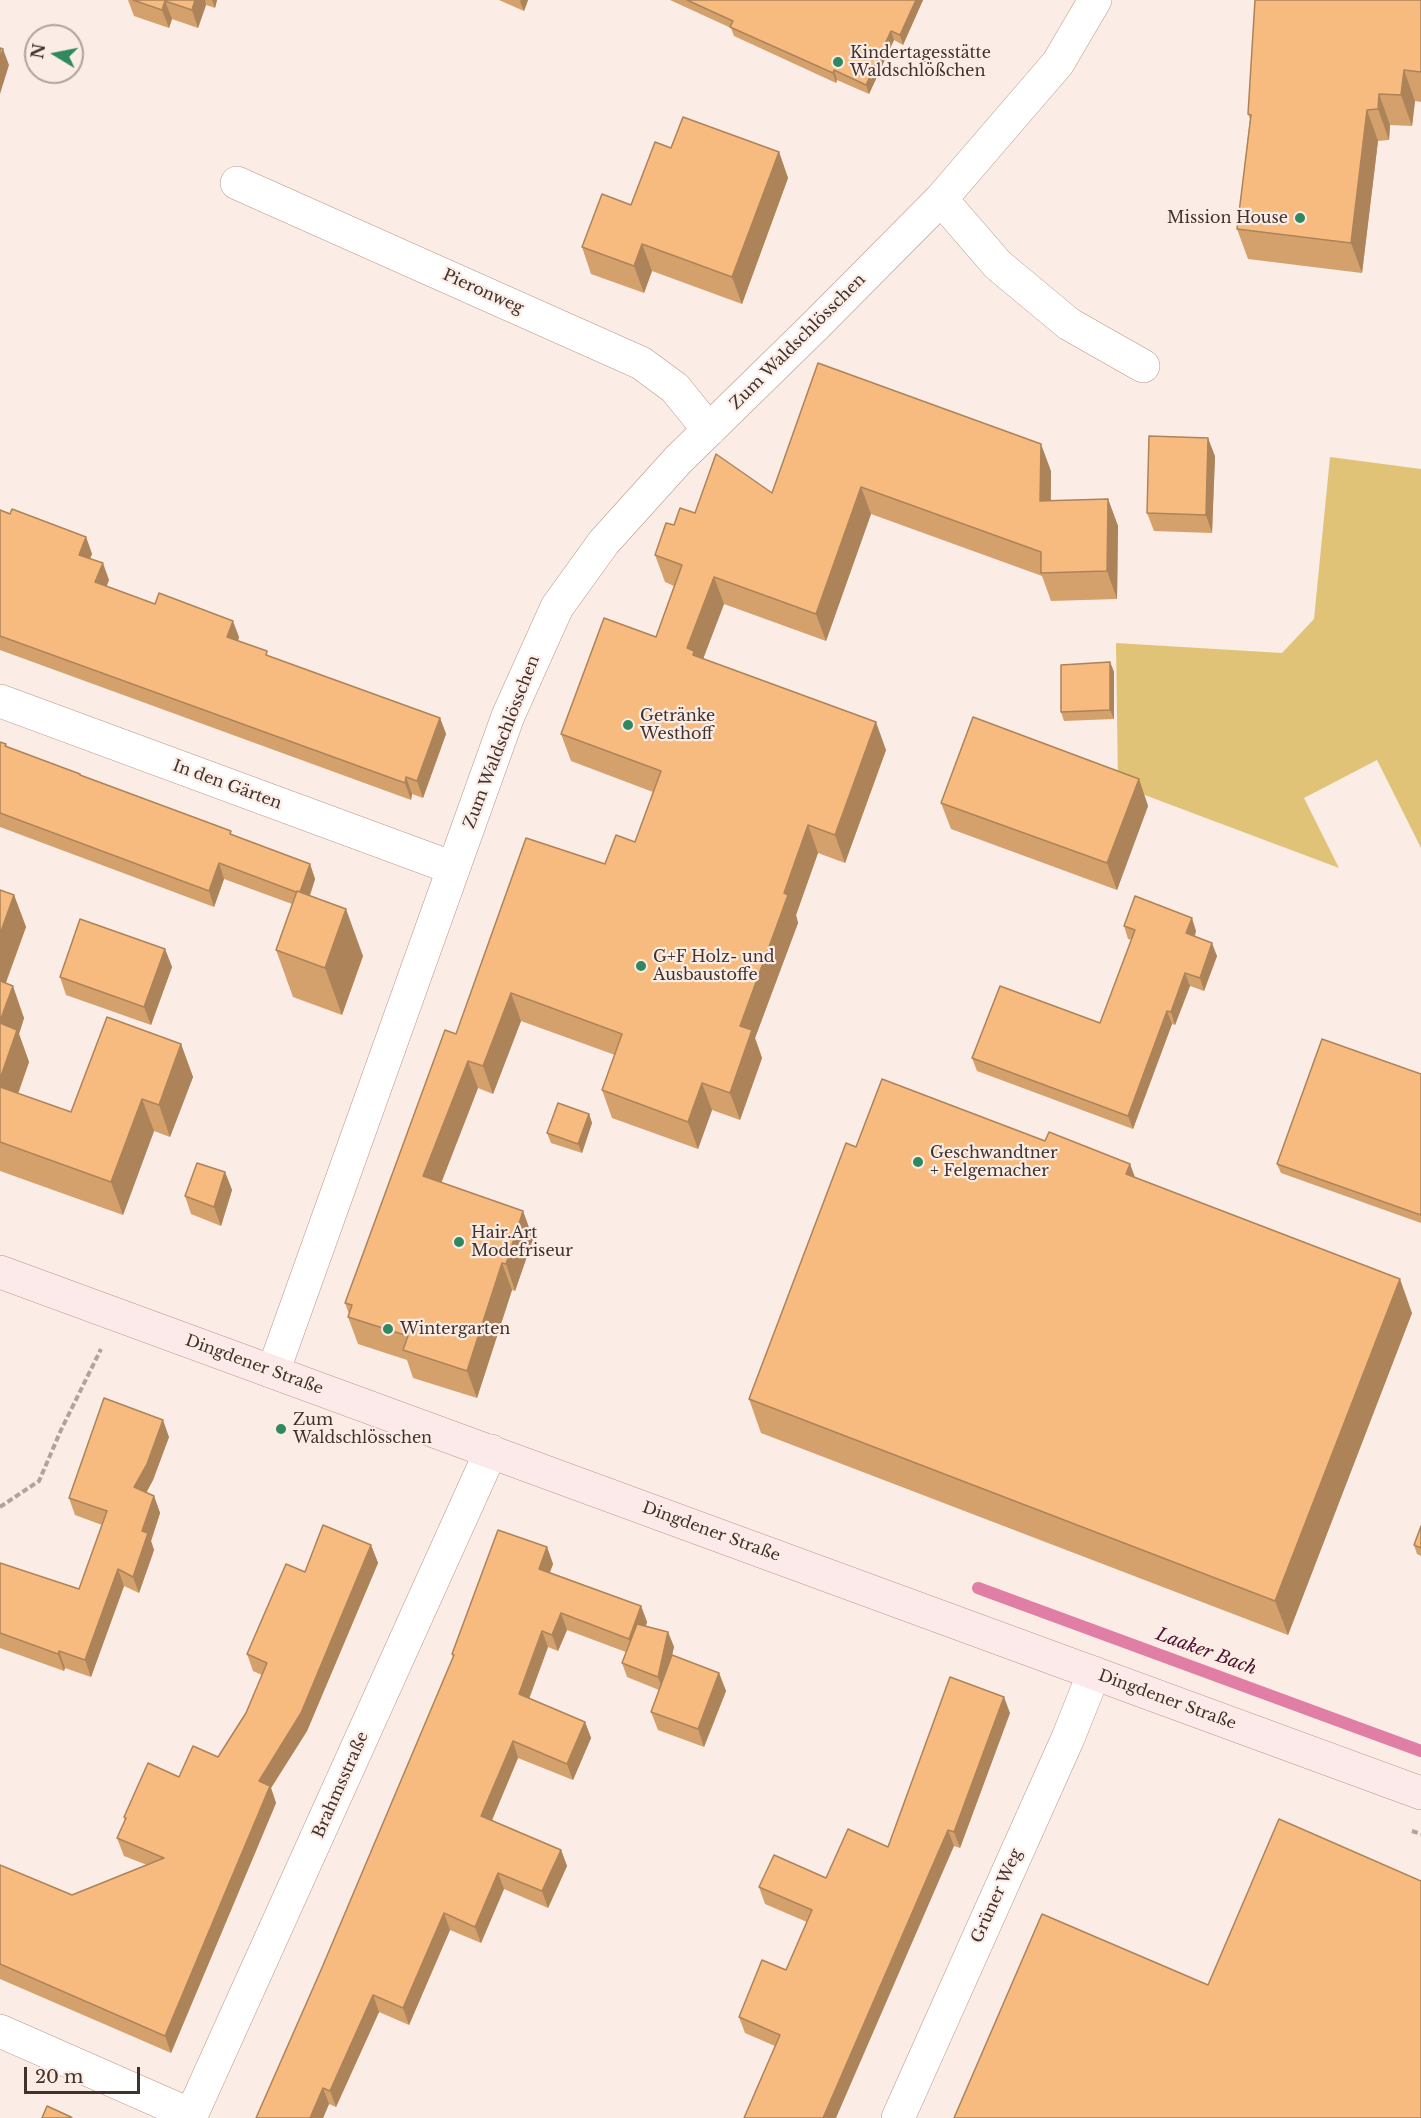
<!DOCTYPE html>
<meta charset="utf-8">
<style>
body{margin:0}
#map{position:relative;width:1421px;height:2118px;overflow:hidden;background:#fbece6;font-family:"Libre Baskerville",serif}
canvas{display:block}
.north{position:absolute;left:24px;top:24px;width:60px;height:60px;box-sizing:border-box;background:#fbece6;border:2px solid #b0a29c;border-radius:50%;rotate:280deg;font-size:16px;font-weight:700;line-height:24px;text-align:center;color:#40322c}
.north::after{content:'';display:block;margin:auto;width:21px;height:27px;background:#2f895f;clip-path:polygon(50% 0,100% 100%,50% 72%,0 100%)}
.scale{position:absolute;left:24px;top:2067px;width:116px;height:27px;box-sizing:border-box;border:3px solid #40322c;border-top:0;padding-left:8px;font-size:18px;line-height:21px;white-space:nowrap;color:#40322c;-webkit-text-stroke:4px #fbece6;paint-order:stroke}
</style>
<div id="map">
<canvas width="1421" height="2118"></canvas>
<div class="north">N</div>
<div class="scale">20 m</div>
</div>
<script>
const c = document.querySelector('canvas').getContext('2d');
c.lineJoin = 'round';
function fill(path, color) { c.fillStyle = color; c.fill(path, 'evenodd'); }
const poly = rows => new Path2D(rows.map(r => 'M' + r).join(''));
function trace(path, color, width, dash) { c.strokeStyle = color; c.lineWidth = width; c.lineCap = dash ? 'butt' : 'round'; c.setLineDash(dash || []); c.stroke(path); }
function write(font, color, halo, rows, align = 'center') {
  c.font = font + ' "Libre Baskerville",serif'; c.lineWidth = 4.5; c.setLineDash([]); c.textBaseline = 'middle'; c.strokeStyle = halo; c.fillStyle = color; for (const [text, x, y, turn = 0] of rows) {
    c.save(); c.translate(x, y); c.rotate((+turn || 0) * Math.PI / 180); c.textAlign = isNaN(turn) ? turn : align; if (halo) c.strokeText(text, 0, 0); c.fillText(text, 0, 0); c.restore();
  }
}
const green = poly([
 [1330,457,1421,469,1421,848,1377,760,1304,798,1339,868,1118,785,1116,643,1282,653,1314,619]
]);
const stream = poly([
 [978,1588,1421,1751]
]);
const path = poly([
 [0,1507,39,1481,61,1430,101,1349],
 [1412,1831,1421,1834]
]);
const street = poly([
 [237,183,641,363,675,388,709,430],
 [941,199,998,265,1069,324,1143,366],
 [0,701,453,868],
 [273,1372,508,716,557,607,604,542,678,460,816,325,941,199,1058,63,1095,0],
 [0,2031,191,2115],
 [190,2118,491,1451],
 [898,2118,1068,1738,1094,1673]
]);
const secondary = poly([
 [0,1272,1421,1793]
]);
const wall = poly([
 [128,0,217,0,215,8,206,5,198,28,172,19,169,28,134,16],
 [499,0,528,0,524,11],
 [670,0,923,0,903,45,894,40,869,94,837,80,836,83,734,36,731,28],
 [1421,0,1421,102,1415,101,1412,126,1390,125,1389,140,1378,141,1362,273,1248,259,1237,229,1250,119,1248,114],
 [671,148,779,152,788,178,742,304,652,271,644,293,591,274,582,247,631,205],
 [1215,456,1212,533,1154,531,1147,513],
 [1051,471,1051,501,1108,499,1118,526,1117,599,1051,601,1042,576,871,514,826,641,724,604,703,659,886,750,845,863,818,853,796,915,798,923,755,1038,762,1058,740,1120,712,1110,698,1149,612,1118,602,1090,615,1055,521,1021,493,1094,478,1088,441,1183,523,1211,533,1239,515,1291,512,1290,477,1398,413,1378,407,1360,358,1344,348,1317,349,1314,345,1303,456,1034,605,864,635,842,653,792,571,761,561,734,656,637,674,586,665,582,655,555,674,525,695,513,772,493],
 [0,510,86,537,92,554,90,558,109,580,106,586,239,637,238,641,269,656,440,718,446,734,423,798,412,794,411,800,0,650],
 [1110,662,1114,672,1114,719,1064,721,1061,712],
 [0,742,6,744,7,747,233,836,310,864,315,879,310,896,363,956,342,1015,293,997,276,950,292,904,224,879,214,907,0,827],
 [1139,779,1148,806,1117,890,951,829,941,803],
 [0,890,14,895,26,927,6,983,24,1018,19,1034,29,1062,18,1094,71,1112,181,1044,193,1077,170,1137,154,1131,123,1215,0,1171],
 [1124,926,1196,931,1195,936,1217,956,1204,991,1190,986,1175,1025,1172,1024,1133,1129,977,1071,972,1058,1100,1023,1132,940,1128,939],
 [165,949,172,967,151,1025,66,995,60,977],
 [1421,1074,1421,1223,1281,1173,1277,1164],
 [589,1114,592,1123,582,1153,551,1143,547,1133],
 [1045,1141,1130,1164,1135,1177,1412,1313,1288,1635,761,1433,749,1399,856,1147],
 [225,1172,232,1190,221,1226,191,1214,185,1196],
 [169,1437,153,1480,146,1493,154,1496,160,1513,151,1541,154,1550,139,1593,124,1586,91,1677,65,1668,64,1671,0,1648,0,1563,79,1589,102,1525,75,1515,69,1498],
 [1421,1526,1421,1556,1417,1554,1414,1545],
 [371,1545,378,1563,307,1731,271,1788,276,1803,171,2053,0,1979,0,1865,72,1895,147,1865,124,1856,117,1838,125,1821,124,1817,179,1777,218,1757,246,1713,262,1675,253,1671,247,1654,305,1572],
 [547,1547,553,1564,550,1572,641,1606,647,1622,646,1626,668,1632,674,1647,671,1659,719,1673,726,1691,704,1747,658,1730,651,1712,659,1690,627,1677,622,1663,626,1652,567,1630,558,1651,548,1647,529,1698,585,1722,591,1738,573,1780,518,1758,492,1820,561,1850,567,1866,548,1908,504,1889,481,1943,450,1930,409,2025,379,2012,336,2107,329,2104,323,2118,321,1970,453,1657,452,1654],
 [1010,1713,960,1848,954,1846,775,2046,745,2033,739,2017,786,1970,807,1922,765,1904,759,1887,826,1878,888,1847]
]);
const shadedWall = poly([
 [195,0,205,0,206,5,198,28,192,10],
 [212,0,217,0,215,8],
 [521,0,528,0,524,11,520,1],
 [916,0,923,0,903,45,900,35],
 [165,1,172,19,169,28,162,10],
 [891,31,894,40,869,94,866,85],
 [3,49,9,65,0,94,0,59],
 [834,70,837,80,836,83,833,73],
 [1404,70,1415,101,1412,126,1401,95],
 [1379,94,1390,125,1389,140,1378,109],
 [1367,110,1378,141,1362,273,1351,243],
 [779,152,788,178,742,304,732,277],
 [642,244,652,271,644,293,634,266],
 [1208,438,1215,456,1212,533,1206,515],
 [1041,444,1051,471,1050,528,1040,501],
 [861,487,871,514,826,641,816,614],
 [1108,499,1118,526,1117,599,1107,571],
 [86,537,92,554,85,571,79,555],
 [103,563,109,580,102,598,95,582],
 [714,577,724,604,700,667,687,648],
 [233,621,239,637,234,654,227,637],
 [1110,662,1114,672,1114,719,1110,710],
 [440,718,446,734,423,798,417,781],
 [876,722,886,750,845,863,835,835],
 [406,777,412,794,411,800,405,783],
 [1139,779,1148,806,1117,890,1107,863],
 [808,825,818,853,796,915,798,923,755,1038,762,1058,740,1120,730,1093,740,1026,784,893],
 [219,863,224,879,214,907,209,891],
 [310,864,315,879,305,909,299,893],
 [14,895,26,927,0,998,0,934],
 [346,909,363,956,342,1015,325,968],
 [1192,918,1196,931,1191,946,1186,933],
 [1212,943,1217,956,1204,991,1200,978],
 [165,949,172,967,151,1025,144,1007],
 [1185,973,1190,986,1175,1025,1171,1012],
 [13,986,24,1018,19,1034,29,1062,9,1119,0,1093,0,1021],
 [511,993,521,1021,493,1094,483,1066],
 [1167,1011,1172,1024,1133,1129,1128,1116],
 [181,1044,193,1077,170,1137,159,1105],
 [468,1061,478,1088,433,1204,423,1176],
 [702,1083,712,1110,698,1149,688,1122],
 [142,1099,154,1131,123,1215,111,1182],
 [589,1114,592,1123,582,1153,578,1144],
 [1130,1164,1142,1198,1126,1174],
 [225,1172,232,1190,221,1226,214,1207],
 [523,1211,533,1239,515,1291,506,1264],
 [502,1263,512,1290,477,1398,467,1371],
 [1400,1279,1412,1313,1288,1635,1275,1601],
 [163,1420,169,1437,153,1480,140,1504,134,1487],
 [154,1496,160,1513,151,1541,154,1550,139,1593,133,1577,142,1531],
 [371,1545,378,1563,307,1731,271,1788,276,1803,171,2053,165,2036,259,1781],
 [547,1547,553,1564,545,1585,539,1569],
 [118,1569,124,1586,91,1677,85,1660],
 [641,1606,647,1622,635,1655,629,1639],
 [561,1613,567,1630,558,1651,552,1635],
 [542,1631,548,1647,525,1710,519,1694],
 [668,1632,674,1647,663,1691,658,1677],
 [59,1651,65,1668,64,1671,58,1654],
 [719,1673,726,1691,704,1747,698,1729],
 [1004,1697,1010,1713,960,1848,954,1832],
 [585,1722,591,1738,573,1780,567,1764],
 [513,1741,518,1758,487,1832,481,1816],
 [948,1830,954,1846,836,2118,823,2118],
 [561,1850,567,1866,548,1908,542,1891],
 [498,1873,504,1889,481,1943,475,1927],
 [444,1913,450,1930,409,2025,403,2008],
 [373,1995,379,2012,336,2107,330,2091],
 [323,2088,329,2104,323,2118,310,2118]
]);
const building = poly([
 [133,0,195,0,192,10,165,1,162,10,133,0],
 [687,0,916,0,900,35,891,31,866,85,834,70,833,73,730,27,733,21,687,0],
 [1255,0,1421,0,1421,72,1404,70,1401,95,1379,94,1378,109,1367,110,1351,243,1237,229,1251,115,1248,114,1255,0],
 [0,48,3,49,0,59,0,48],
 [683,117,779,152,732,277,642,244,634,266,582,247,602,194,631,205,655,142,671,148,683,117],
 [818,363,1041,444,1040,501,1108,499,1107,571,1041,573,1041,552,861,487,816,614,714,577,687,648,694,651,693,655,876,722,835,835,808,825,784,893,788,895,740,1026,752,1030,730,1093,702,1083,688,1122,602,1090,622,1034,511,993,483,1066,468,1061,423,1176,523,1211,506,1264,502,1263,467,1371,403,1350,408,1336,348,1317,352,1305,345,1303,445,1030,456,1034,526,838,605,864,616,835,635,842,661,771,561,734,604,618,656,637,682,565,655,555,666,523,674,525,680,508,695,513,716,454,772,493,818,363],
 [1149,436,1208,438,1206,515,1147,513,1149,436],
 [12,509,86,537,79,555,103,563,95,582,155,604,159,593,233,621,227,637,267,651,266,655,440,718,417,781,406,777,405,783,0,636,0,510,10,514,12,509],
 [1110,662,1110,710,1061,712,1061,665,1110,662],
 [973,717,1139,779,1107,863,941,803,973,717],
 [0,742,6,744,5,746,80,774,80,775,231,831,230,834,310,864,300,892,297,891,296,892,219,863,209,891,0,813,0,742],
 [0,890,14,895,0,934,0,890],
 [297,891,346,909,325,968,276,950,297,891],
 [1135,896,1192,918,1186,933,1212,943,1200,978,1185,973,1171,1012,1167,1011,1128,1116,972,1058,1000,986,1100,1023,1135,930,1124,926,1135,896],
 [80,919,165,949,144,1007,60,977,80,919],
 [0,981,13,986,0,1021,0,981],
 [107,1017,181,1044,159,1105,142,1099,111,1182,0,1142,0,1087,71,1112,107,1017],
 [0,1023,17,1030,0,1079,0,1023],
 [1322,1039,1421,1074,1421,1215,1277,1164,1322,1039],
 [882,1079,1045,1141,1049,1132,1130,1164,1126,1174,1400,1279,1275,1601,749,1399,846,1143,856,1147,882,1079],
 [558,1103,589,1114,578,1144,547,1133,558,1103],
 [197,1163,225,1172,214,1207,185,1196,197,1163],
 [104,1398,163,1420,147,1464,134,1487,154,1496,142,1531,148,1533,133,1577,118,1569,85,1660,59,1651,58,1654,0,1633,0,1563,79,1589,107,1511,69,1498,104,1398],
 [323,1525,371,1545,301,1713,259,1781,270,1786,165,2036,0,1964,0,1865,72,1895,164,1858,117,1838,126,1818,124,1817,148,1763,179,1777,193,1746,218,1757,246,1713,267,1663,247,1654,286,1564,305,1572,323,1525],
 [1421,1526,1421,1548,1414,1545,1421,1526],
 [498,1530,547,1547,539,1569,641,1606,629,1639,561,1613,552,1635,542,1631,519,1694,585,1722,567,1764,513,1741,481,1816,561,1850,542,1891,498,1873,475,1927,444,1913,403,2008,373,1995,330,2091,323,2088,310,2118,256,2118,321,1970,454,1655,452,1654,498,1530],
 [637,1624,668,1632,658,1677,622,1663,637,1624],
 [672,1655,719,1673,698,1729,651,1712,672,1655],
 [950,1677,1004,1697,954,1832,948,1830,823,2118,744,2118,780,2035,739,2017,762,1960,786,1970,812,1910,759,1887,774,1855,826,1878,848,1829,888,1847,950,1677],
 [1279,1819,1421,1881,1421,2118,954,2118,1042,1914,1208,1985,1279,1819],
 [47,2106,71,2117,72,2118,42,2118,47,2106]
]);
const markers = [
 [838,62,6,"#2f895f"],
 [1300,218,6,"#2f895f"],
 [628,725,6,"#2f895f"],
 [641,966,6,"#2f895f"],
 [918,1162,6,"#2f895f"],
 [459,1242,6,"#2f895f"],
 [388,1329,6,"#2f895f"],
 [281,1429,6,"#2f895f"]
];
const poiNames = [
 ["Kindertagesstätte",850,53],
 ["Waldschlößchen",850,71],
 ["Mission House",1288,218,"right"],
 ["Getränke",640,716],
 ["Westhoff",640,734],
 ["G+F Holz- und",653,957],
 ["Ausbaustoffe",653,975],
 ["Geschwandtner",930,1153],
 ["+ Felgemacher",930,1171],
 ["Hair.Art",471,1233],
 ["Modefriseur",471,1251],
 ["Wintergarten",400,1329],
 ["Zum",293,1420],
 ["Waldschlösschen",293,1438]
];
const streetNames = [
 ["Pieronweg",483,292,24],
 ["Zum Waldschlösschen",798,342,-45],
 ["Zum Waldschlösschen",502,742,-69],
 ["In den Gärten",227,785,20],
 ["Dingdener Straße",254,1365,20],
 ["Dingdener Straße",711,1532,20],
 ["Dingdener Straße",1167,1700,20],
 ["Brahmsstraße",341,1785,-66],
 ["Grüner Weg",997,1896,-66]
];
const waterNames = [
 ["Laaker Bach",1206,1652,20]
];
fill(green, '#e0c377');
trace(stream, '#e07ea5', 12);
trace(street, '#b99689', 34);
trace(secondary, '#b99689', 34);
trace(path, '#b1a29c', 4, [6, 3]);
trace(street, '#fff', 33);
trace(secondary, '#fce9e9', 33);
fill(wall, '#d4a16d');
fill(shadedWall, '#ad8359');
fill(building, '#f7bb7f');
trace(building, '#ad8359', 1.5);
for (const [x, y, r, color] of markers) { const dot = new Path2D(); dot.arc(x, y, r, 0, 2 * Math.PI); c.fillStyle = color; c.fill(dot); trace(dot, '#fbece6', 2); }
write('16px', '#40322c', '#fbece6', poiNames, 'left');
write('16px', '#40322c', '#fbece6', streetNames);
write('italic 18px', '#4e112e', '#fbece6', waterNames);
</script>
